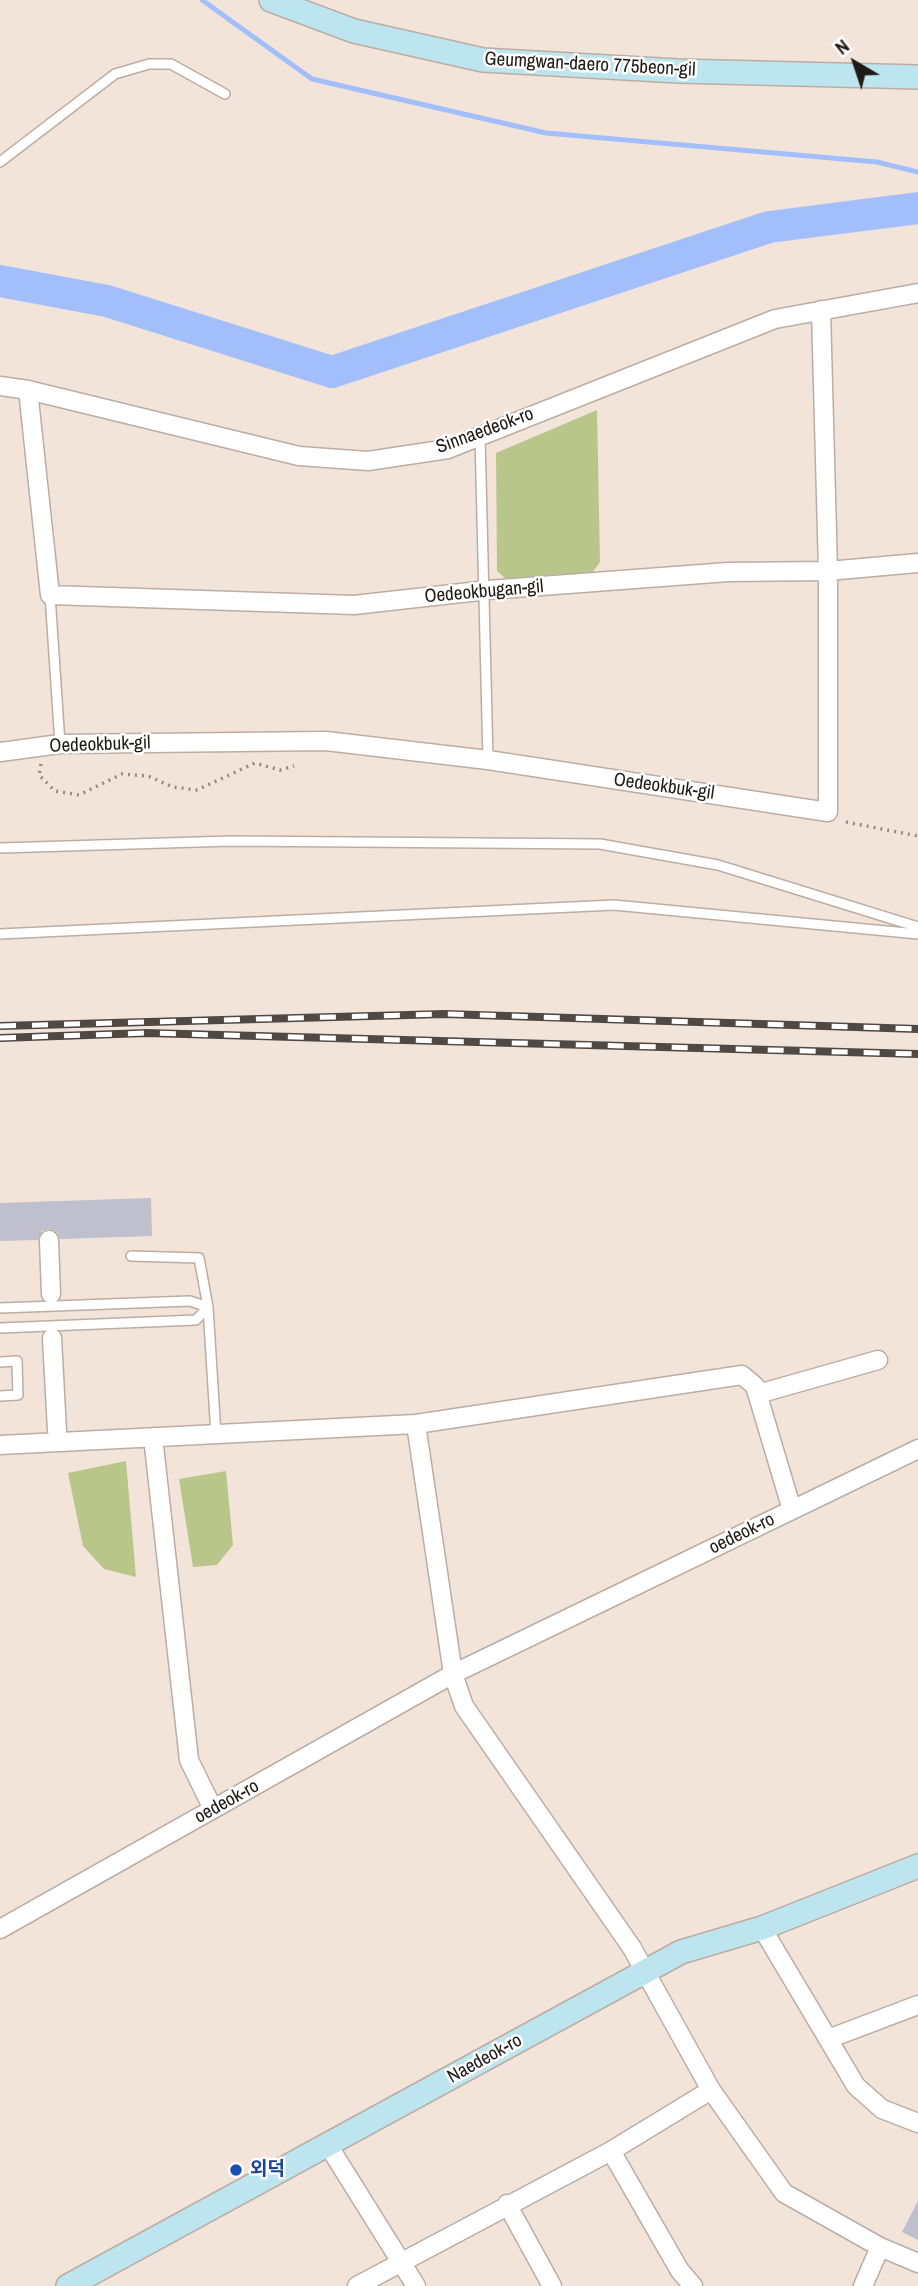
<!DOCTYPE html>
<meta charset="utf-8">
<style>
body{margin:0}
#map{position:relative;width:918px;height:2286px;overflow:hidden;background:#f3e4da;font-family:"Archivo Narrow",sans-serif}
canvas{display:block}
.north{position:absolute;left:820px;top:28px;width:70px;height:70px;-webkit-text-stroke:5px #fff;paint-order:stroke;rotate:321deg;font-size:19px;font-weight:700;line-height:28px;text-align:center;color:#201a17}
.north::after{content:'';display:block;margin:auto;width:24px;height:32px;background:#201a17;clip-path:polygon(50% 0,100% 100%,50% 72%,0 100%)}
</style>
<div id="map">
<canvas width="918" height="2286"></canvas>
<div class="north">N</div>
</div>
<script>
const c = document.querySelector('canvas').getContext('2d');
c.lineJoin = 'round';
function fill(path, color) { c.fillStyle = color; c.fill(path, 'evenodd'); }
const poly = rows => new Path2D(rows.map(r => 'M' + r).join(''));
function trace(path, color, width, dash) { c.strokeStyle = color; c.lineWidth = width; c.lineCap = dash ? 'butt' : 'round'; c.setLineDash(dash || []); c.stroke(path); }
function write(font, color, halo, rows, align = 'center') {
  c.font = font + ' "Archivo Narrow","Noto Sans KR",sans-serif'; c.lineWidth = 5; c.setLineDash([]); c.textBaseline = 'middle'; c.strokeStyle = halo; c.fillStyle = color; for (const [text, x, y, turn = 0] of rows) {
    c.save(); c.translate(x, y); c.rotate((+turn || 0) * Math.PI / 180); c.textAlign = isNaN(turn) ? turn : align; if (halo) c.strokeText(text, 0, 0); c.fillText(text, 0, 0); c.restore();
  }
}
const green = poly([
 [597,410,600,562,590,576,507,580,497,571,496,453],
 [126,1461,136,1577,104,1569,83,1546,68,1473],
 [226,1471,233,1545,217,1565,193,1567,179,1479]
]);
const stream = poly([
 [202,0,312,79,546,133,877,162,918,172]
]);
const river = poly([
 [0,281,107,301,332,372,769,227,918,208]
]);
const building = poly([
 [151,1198,152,1236,60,1239,58,1233,49,1229,42,1231,38,1240,0,1241,0,1203],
 [918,2201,918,2240,902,2232]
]);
const path = poly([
 [41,764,39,775,55,791,79,795,122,774,148,776,173,787,197,790,255,763,280,770,294,766],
 [846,822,918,836]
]);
const lane = poly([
 [0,162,115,74,149,64,171,64,225,94],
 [480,437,488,760],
 [50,595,60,744],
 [0,848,231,841,600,844,718,865,918,927],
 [0,934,614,905,918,934],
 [0,1308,190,1301,208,1307,216,1435],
 [0,1328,196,1320,208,1307,199,1258,131,1256],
 [0,1362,17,1361,18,1395,0,1396]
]);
const street = poly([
 [0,386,28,390,299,456,368,461,448,449,775,319,918,293],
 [28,390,50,595,354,605,488,590,728,572,828,571,918,563],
 [0,752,60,744,326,741,488,760,828,812,828,571,821,310],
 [49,1240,51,1294],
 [52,1338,57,1431],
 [758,1394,878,1360],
 [416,1424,453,1674,464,1706,632,1948,711,2090,784,2193,880,2247,918,2263],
 [153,1437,189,1760,213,1809],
 [0,1445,416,1424,742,1375,755,1386,792,1510],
 [762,1928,856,2086,882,2109,918,2123],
 [0,1929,453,1674,918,1449],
 [828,2039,918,2005],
 [328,2145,416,2286],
 [611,2151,680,2271,693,2286],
 [507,2204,552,2286],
 [357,2286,611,2151,711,2090],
 [863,2286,880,2247]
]);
const secondary = poly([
 [271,0,354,31,483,60,678,71,918,77],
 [68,2286,681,1952,762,1928,918,1866]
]);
const rail = poly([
 [0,1026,445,1014,918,1029],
 [0,1038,147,1033,918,1054]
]);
const markers = [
 [236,2170,7,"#1a4fb4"]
];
const streetNames = [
 ["Geumgwan-daero 775beon-gil",590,65,3],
 ["Sinnaedeok-ro",485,431,-20],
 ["Oedeokbugan-gil",484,592,-5],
 ["Oedeokbuk-gil",100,745,-2],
 ["Oedeokbuk-gil",664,787,8],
 ["oedeok-ro",742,1534,-26],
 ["oedeok-ro",227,1802,-29],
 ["Naedeok-ro",485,2059,-29]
];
const transitNames = [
 ["외덕",250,2170]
];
fill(green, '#b8c68a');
trace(stream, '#a2bffc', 5);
trace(river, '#a2bffc', 32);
fill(building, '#bfbfce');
trace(lane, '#bbada3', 12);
trace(street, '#bbada3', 21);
trace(secondary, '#bbada3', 26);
trace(path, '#958a83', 3.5, [2, 5]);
trace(lane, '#fff', 9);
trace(street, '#fff', 18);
trace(secondary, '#bce5ef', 23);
trace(rail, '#504843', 8);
trace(rail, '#fff', 5, [16]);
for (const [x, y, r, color] of markers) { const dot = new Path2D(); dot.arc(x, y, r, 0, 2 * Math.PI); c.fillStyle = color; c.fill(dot); trace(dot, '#fff', 2.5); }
write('19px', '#201a17', '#fff', streetNames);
write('bold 19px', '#164399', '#fff', transitNames, 'left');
</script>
